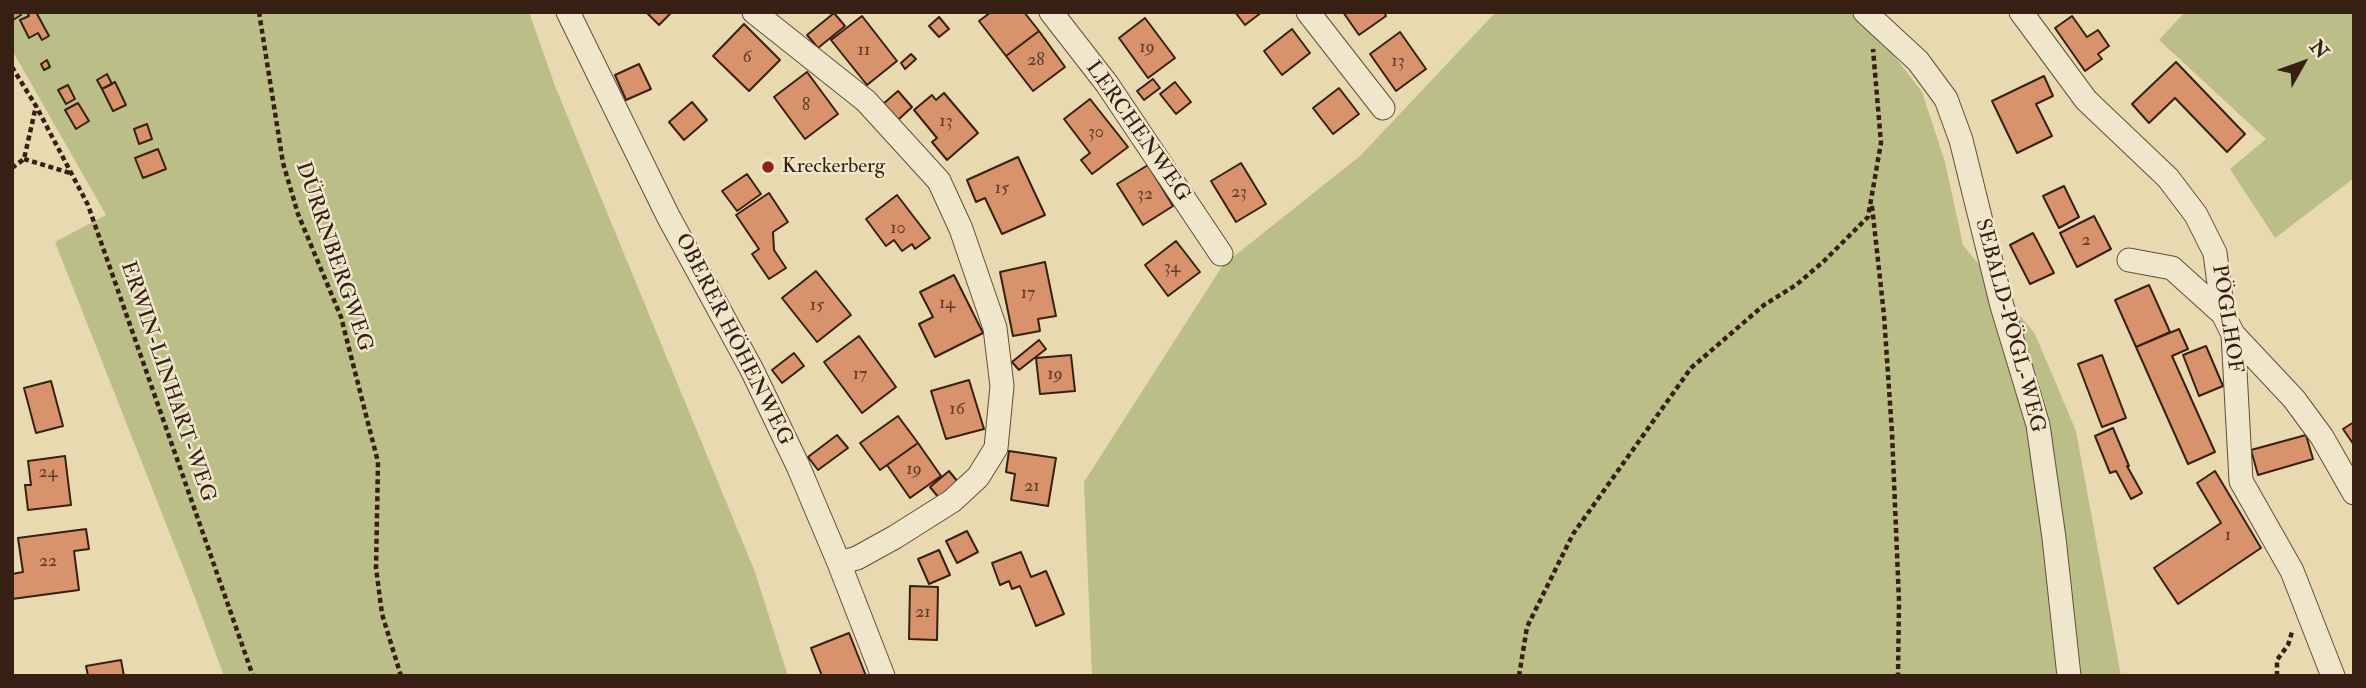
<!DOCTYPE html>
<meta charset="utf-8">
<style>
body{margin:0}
#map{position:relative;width:2366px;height:688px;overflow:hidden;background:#e8d9b0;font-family:"IM FELL Double Pica",serif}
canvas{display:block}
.frame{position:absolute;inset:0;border:14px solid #372013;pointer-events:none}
.north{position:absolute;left:2268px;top:28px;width:70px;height:70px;-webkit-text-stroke:5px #f0e6cc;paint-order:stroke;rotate:50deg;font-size:19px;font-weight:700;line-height:28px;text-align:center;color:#372013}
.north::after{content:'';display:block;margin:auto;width:24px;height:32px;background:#372013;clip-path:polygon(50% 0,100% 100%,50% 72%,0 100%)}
</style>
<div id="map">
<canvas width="2366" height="688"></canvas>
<div class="frame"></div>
<div class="north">N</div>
</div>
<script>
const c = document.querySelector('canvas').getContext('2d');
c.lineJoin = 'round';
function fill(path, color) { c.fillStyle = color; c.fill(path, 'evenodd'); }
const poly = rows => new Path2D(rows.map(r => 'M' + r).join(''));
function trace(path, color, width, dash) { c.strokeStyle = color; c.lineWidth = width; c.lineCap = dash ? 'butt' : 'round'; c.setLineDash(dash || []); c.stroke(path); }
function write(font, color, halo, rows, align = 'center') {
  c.font = font + ' "IM FELL Double Pica",serif'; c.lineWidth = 5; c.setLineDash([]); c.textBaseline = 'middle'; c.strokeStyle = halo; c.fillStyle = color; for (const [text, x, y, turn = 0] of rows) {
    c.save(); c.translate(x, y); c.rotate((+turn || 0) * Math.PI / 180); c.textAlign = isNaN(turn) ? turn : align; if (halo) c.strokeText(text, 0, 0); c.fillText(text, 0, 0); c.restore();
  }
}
const green = poly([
 [12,12,529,12,555,86,755,572,788,676,224,676,191,587,55,242,106,215,12,50],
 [1496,12,1852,12,1857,15,1891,52,1922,92,1945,162,1963,245,2035,334,2076,431,2121,676,1092,676,1084,482,1223,265,1360,156],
 [2185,12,2354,12,2354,178,2275,238,2230,169,2266,139,2159,40]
]);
const building = poly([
 [12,12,19,12,21,15,13,20,12,12],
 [27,12,36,12,49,36,42,40,38,33,29,38,20,20,29,16,27,12],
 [646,12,672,12,659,25,646,12],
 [991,12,1024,12,1039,31,1006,56,979,21,991,12],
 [1235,12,1262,12,1245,25,1235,12],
 [1343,12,1384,12,1386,16,1359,35,1343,12],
 [834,13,845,26,818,48,807,35,834,13],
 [862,16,897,61,867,85,831,40,862,16],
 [2072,16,2087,37,2098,30,2109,46,2098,54,2102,59,2085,71,2055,28,2072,16],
 [939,17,949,29,939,37,929,26,939,17],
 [1145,18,1175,58,1148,78,1119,38,1145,18],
 [744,24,780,60,749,91,713,56,744,24],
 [1292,29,1310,53,1282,75,1264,51,1292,29],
 [1039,31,1065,67,1033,91,1006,56,1039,31],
 [1400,32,1426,69,1396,91,1370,54,1400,32],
 [911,54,916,59,905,69,901,63,911,54],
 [47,60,50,67,44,70,41,64,47,60],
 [2176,62,2245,134,2227,152,2175,98,2149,123,2132,104,2176,62],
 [639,64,651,89,626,100,615,75,639,64],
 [807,72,838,114,805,139,774,97,807,72],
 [107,74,112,84,102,89,97,80,107,74],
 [2044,76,2053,96,2036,104,2052,136,2017,153,1992,101,2044,76],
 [1153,79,1160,88,1144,100,1137,91,1153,79],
 [115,82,126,105,113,111,102,89,115,82],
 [1175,82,1191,102,1176,114,1160,94,1175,82],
 [68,85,75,99,66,104,58,90,68,85],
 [1339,88,1359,114,1333,134,1313,108,1339,88],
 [898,91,912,107,898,120,883,104,898,91],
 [944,93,978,133,947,160,932,142,937,138,914,110,932,95,936,100,944,93],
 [1090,99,1128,147,1092,174,1081,160,1090,153,1064,119,1090,99],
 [692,102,707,120,684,140,669,122,692,102],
 [78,103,89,121,76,129,65,110,78,103],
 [147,124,152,139,139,144,134,129,147,124],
 [158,149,166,169,143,178,135,158,158,149],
 [1018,157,1045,215,1002,234,985,198,976,202,967,180,1018,157],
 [1241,163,1266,204,1236,222,1211,181,1241,163],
 [1148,165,1173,206,1143,225,1117,184,1148,165],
 [747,174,761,194,737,211,722,191,747,174],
 [2064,186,2079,217,2059,228,2043,196,2064,186],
 [769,193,788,222,773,232,774,250,786,268,769,279,752,254,759,249,736,215,769,193],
 [897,195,930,238,915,249,912,244,902,251,894,240,886,246,866,219,897,195],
 [2094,216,2111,249,2077,267,2060,233,2094,216],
 [2033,233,2054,273,2030,284,2010,245,2033,233],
 [1176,241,1200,272,1168,296,1145,265,1176,241],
 [1045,262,1056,316,1038,319,1040,331,1013,336,1000,272,1045,262],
 [816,271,851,315,817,342,782,298,816,271],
 [954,275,983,333,935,357,919,324,933,317,920,292,954,275],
 [2149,285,2170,332,2136,347,2115,300,2149,285],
 [2179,329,2188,349,2172,356,2215,452,2188,464,2136,347,2179,329],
 [859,336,896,387,862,413,824,362,859,336],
 [1039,340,1046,349,1019,370,1012,362,1039,340],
 [2206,346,2223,386,2199,396,2183,355,2206,346],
 [794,353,804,366,782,383,772,370,794,353],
 [1071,355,1075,391,1040,394,1036,358,1071,355],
 [2102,355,2126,418,2102,427,2078,364,2102,355],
 [969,380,984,429,946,439,931,391,969,380],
 [51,381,63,426,36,433,24,388,51,381],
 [898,416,918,443,880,470,860,443,898,416],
 [2354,422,2354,445,2343,429,2354,422],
 [2113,428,2129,466,2127,466,2142,493,2131,499,2116,471,2110,473,2095,436,2113,428],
 [837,435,848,448,818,470,808,457,837,435],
 [2306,435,2313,459,2258,475,2251,450,2306,435],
 [918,443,941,476,910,498,887,465,918,443],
 [1009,451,1056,458,1048,506,1011,500,1015,474,1006,472,1009,451],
 [65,456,71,505,28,510,25,485,31,485,28,461,65,456],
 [949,471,958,482,939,498,930,487,949,471],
 [2215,471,2261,548,2178,604,2154,568,2221,523,2197,483,2215,471],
 [86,529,89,549,74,551,79,590,12,599,12,574,23,572,18,538,86,529],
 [967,531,978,552,957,563,946,541,967,531],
 [939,550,950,575,929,584,918,559,939,550],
 [1021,552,1031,577,1046,571,1064,614,1036,626,1020,586,1012,589,1009,581,1000,585,992,563,1021,552],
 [910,586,938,587,937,640,909,639,910,586],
 [849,633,866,676,822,676,811,648,849,633],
 [121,660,124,676,88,676,86,666,121,660]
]);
const path = poly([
 [259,12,283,163,298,214,341,317,378,462,376,568,382,614,401,676],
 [12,67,36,106,88,205,253,676],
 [24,159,70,173],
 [12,168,24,159,36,106],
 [1872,206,1884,315,1892,433,1899,601,1898,676],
 [1519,676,1527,627,1573,534,1691,368,1764,305,1796,285,1823,262,1868,217,1881,143,1873,49],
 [2277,676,2277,660,2288,645,2292,632]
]);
const minor = poly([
 [568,12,668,216,752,370,798,466,839,563,883,676],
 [754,12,866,101,939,181,961,229,995,328,1002,386,996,448,978,477,952,501,895,537,857,558,839,563],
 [1051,12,1107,84,1221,254],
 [1308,12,1383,108],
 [1865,12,1918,61,1946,99,1961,140,2002,306,2038,425,2054,538,2069,676],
 [2021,12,2086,100,2168,178,2196,215,2215,253,2223,314,2233,334,2241,481,2292,571,2333,676],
 [2129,260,2172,268,2223,314],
 [2233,334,2294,399,2322,437,2354,493]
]);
const markers = [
 [768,167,7,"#8f2418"]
];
const numberNames = [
 ["19",1147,48],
 ["11",864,51],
 ["6",747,58],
 ["28",1036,61],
 ["13",1398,62],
 ["8",806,106],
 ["13",946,122],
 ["30",1096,133],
 ["15",1002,189],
 ["23",1239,193],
 ["32",1145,195],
 ["10",898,229],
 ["2",2086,241],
 ["34",1172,268],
 ["17",1028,294],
 ["14",947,304],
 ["15",817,306],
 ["17",860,375],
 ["19",1055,375],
 ["16",957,410],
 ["19",914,470],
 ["24",48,473],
 ["21",1032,487],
 ["1",2228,536],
 ["22",48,562],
 ["21",923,613]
];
const streetNames = [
 ["LERCHENWEG",1137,132,55],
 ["DÜRRNBERGWEG",333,257,71],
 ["PÖGLHOF",2226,319,81],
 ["SEBALD-PÖGL-WEG",2009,326,75],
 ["OBERER HÖHENWEG",733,340,63],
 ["ERWIN-LINHART-WEG",167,382,71]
];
const poiNames = [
 ["Kreckerberg",782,167]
];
fill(green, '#bbbe87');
fill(building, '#d8936c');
trace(building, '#372013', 2);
trace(minor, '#634e3a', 25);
trace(path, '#372013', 4.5, [5, 3.5]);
trace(minor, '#f0e6cc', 23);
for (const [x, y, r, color] of markers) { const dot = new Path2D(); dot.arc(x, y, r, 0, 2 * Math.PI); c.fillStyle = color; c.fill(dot); trace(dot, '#f0e6cc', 2.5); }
write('18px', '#5f3d29', null, numberNames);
write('21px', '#372013', '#f0e6cc', streetNames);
write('21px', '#372013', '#f0e6cc', poiNames, 'left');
</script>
